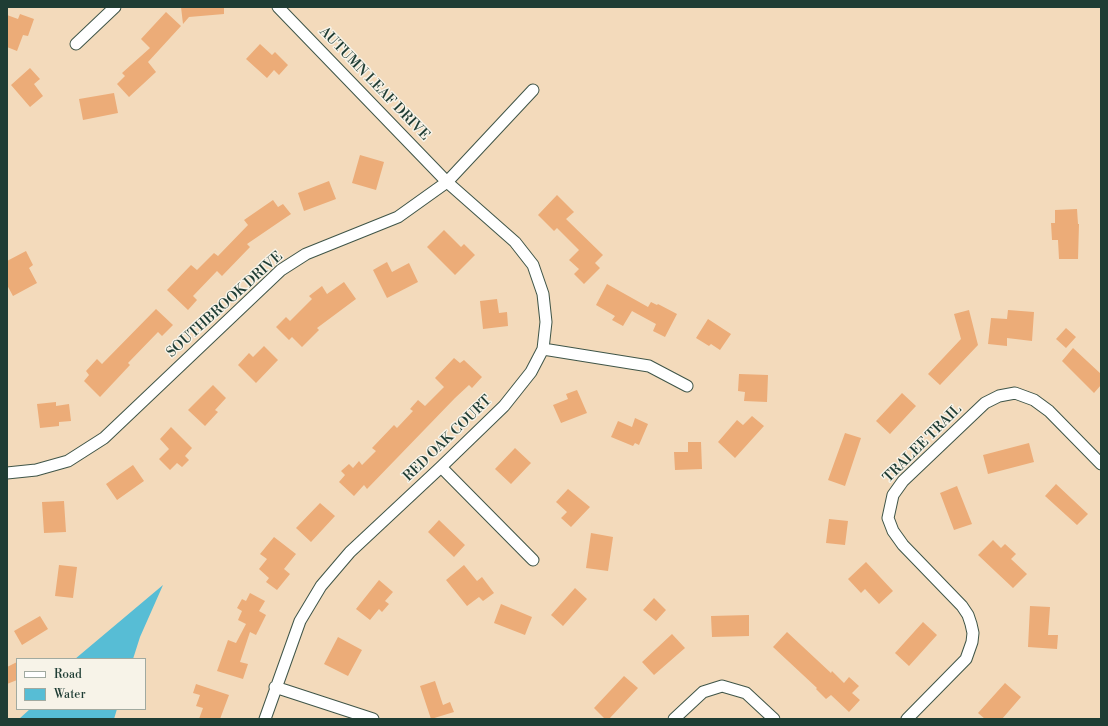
<!DOCTYPE html>
<style>
body{margin:0}
#map{position:relative;width:1108px;height:726px;overflow:hidden;background:#f3dabb;font-family:"Libre Bodoni",serif}
canvas{display:block}
.frame{position:absolute;inset:0;border:8px solid #1f3d34;pointer-events:none}
.legend{position:absolute;left:16px;top:658px;width:130px;height:52px;box-sizing:border-box;background:#f7f3e8;border:1px solid #a1aaa0;margin:0;padding:5px 7px;list-style:none;font-size:12px;color:#1f3d34}
.legend li{display:flex;align-items:center;gap:8px;height:20px}
.legend b{width:20px;border:1px solid #a1aaa0}
</style>
<div id="map">
<canvas width="1108" height="726"></canvas>
<div class="frame"></div>
<ul class="legend">
<li><b style="height:5px;background:#fff"></b>Road</li>
<li><b style="height:11px;background:#57bdd5"></b>Water</li>
</ul>
</div>
<script>
const c = document.querySelector('canvas').getContext('2d');
c.lineJoin = 'round';
function fill(path, color) { c.fillStyle = color; c.fill(path, 'evenodd'); }
const poly = rows => new Path2D(rows.map(r => 'M' + r).join(''));
function trace(path, color, width, dash) { c.strokeStyle = color; c.lineWidth = width; c.lineCap = dash ? 'butt' : 'round'; c.setLineDash(dash || []); c.stroke(path); }
function write(font, color, halo, rows, align = 'center') {
  c.font = font + ' "Libre Bodoni",serif'; c.lineWidth = 3; c.setLineDash([]); c.textBaseline = 'middle'; c.strokeStyle = halo; c.fillStyle = color; for (const [text, x, y, turn = 0] of rows) {
    c.save(); c.translate(x, y); c.rotate((+turn || 0) * Math.PI / 180); c.textAlign = isNaN(turn) ? turn : align; if (halo) c.strokeText(text, 0, 0); c.fillText(text, 0, 0); c.restore();
  }
}
const water = poly([
 [163,585,140,637,133,659,75,659],
 [30,709,117,709,114,719,19,719]
]);
const building = poly([
 [181,7,224,7,224,14,189,17,183,24],
 [166,12,181,26,148,62,156,72,129,97,117,84,125,76,122,73,150,48,141,39],
 [20,14,34,19,28,36,23,35,17,51,7,47,7,15,18,19],
 [260,44,272,55,275,52,288,65,279,75,274,70,267,78,246,59],
 [30,68,40,79,34,84,43,96,30,107,11,85],
 [114,93,118,113,83,120,79,99],
 [360,155,384,162,376,190,352,183],
 [329,181,336,199,304,211,298,193],
 [557,195,574,212,566,219,603,255,595,263,600,268,584,284,574,274,579,269,569,260,579,250,557,228,554,231,538,215],
 [273,200,278,207,283,204,291,214,247,244,250,247,222,276,217,271,193,296,197,300,188,310,167,290,191,265,197,270,214,253,218,256,248,225,244,220],
 [1077,209,1078,224,1079,224,1078,259,1059,259,1058,240,1052,240,1051,223,1055,223,1055,210],
 [444,230,461,247,464,244,475,255,455,275,427,247],
 [26,251,33,265,29,268,37,283,13,296,7,285,7,261],
 [387,262,392,272,409,263,418,282,387,298,373,270],
 [344,282,356,299,317,328,319,330,302,347,292,337,289,340,276,327,286,317,290,321,312,299,309,296,322,286,327,294],
 [607,284,648,307,651,302,657,305,658,304,677,314,665,337,653,331,656,324,632,311,623,326,612,320,615,316,596,305],
 [497,299,499,313,507,312,508,326,483,329,480,301],
 [156,309,173,325,162,336,158,332,128,363,130,365,100,397,84,381,89,375,86,371,97,359,102,364],
 [969,310,978,345,940,385,928,374,961,339,954,314],
 [1008,310,1034,312,1032,341,1007,338,1007,346,988,344,991,318,1007,319],
 [708,319,731,334,720,350,711,344,709,346,696,338],
 [1066,328,1076,337,1066,348,1056,339],
 [264,346,278,360,256,383,238,365,249,353,253,357],
 [1073,348,1101,374,1101,385,1094,393,1062,361],
 [454,358,460,363,464,360,482,377,472,388,469,385,455,398,367,489,364,485,354,496,339,482,345,475,341,471,349,464,353,468,359,461,362,465,376,451,372,448,394,425,397,428,413,411,410,409,418,400,425,406,444,387,435,378],
 [739,374,768,375,767,402,744,401,745,392,738,391],
 [213,385,226,398,215,410,218,412,205,426,188,410],
 [577,390,587,413,561,423,553,405,568,399,566,394],
 [902,393,916,406,890,434,876,421],
 [56,402,56,406,69,404,71,421,59,422,59,426,40,428,37,404],
 [752,416,764,426,735,458,718,442,737,420,743,425],
 [635,418,648,424,639,445,635,443,633,446,611,437,618,421,632,427],
 [171,427,192,448,185,456,189,460,182,467,177,463,170,470,159,459,169,449,160,439],
 [845,433,861,438,845,486,828,480],
 [688,442,701,442,702,469,675,470,674,452,688,452],
 [1029,443,1034,462,988,474,983,455],
 [515,448,531,463,511,484,495,469],
 [133,465,144,481,117,500,106,484],
 [1056,484,1088,514,1077,525,1045,496],
 [957,486,972,524,954,530,940,493],
 [568,489,590,507,571,527,561,518,567,512,556,502],
 [64,501,66,532,44,533,42,502],
 [320,503,335,516,311,542,296,528],
 [829,519,848,521,845,545,826,543],
 [439,520,465,545,454,557,428,532],
 [591,533,613,537,608,571,586,568],
 [274,537,296,554,284,569,290,574,277,590,266,582,269,578,259,569,267,559,260,554],
 [993,540,1001,548,1005,544,1016,554,1011,559,1027,574,1013,588,978,555],
 [866,562,893,591,879,604,865,589,861,593,848,579],
 [59,565,77,567,73,598,55,596],
 [464,565,477,581,482,577,494,593,483,601,479,597,467,606,446,580],
 [379,580,393,592,385,601,389,604,382,612,379,609,370,620,356,609],
 [575,588,587,599,563,626,551,615],
 [250,593,265,601,259,611,266,615,256,635,250,632,240,662,248,664,243,679,217,671,228,640,236,643,246,624,238,620,242,611,237,608,242,599,246,601],
 [654,598,666,610,656,621,643,610],
 [501,604,532,617,525,635,494,623],
 [1030,606,1050,607,1048,635,1058,635,1057,649,1028,647],
 [749,615,749,636,712,637,711,616],
 [40,616,48,629,22,645,14,631],
 [923,622,937,635,909,666,895,653],
 [787,632,831,673,832,671,844,683,849,677,859,686,852,693,860,700,849,712,831,695,826,699,816,689,817,688,773,647],
 [672,634,685,648,654,675,642,662],
 [338,637,362,650,348,676,324,664],
 [17,662,17,680,7,684,7,667],
 [624,676,638,688,609,719,605,719,594,708],
 [435,681,443,705,450,702,454,712,431,719,420,686],
 [1005,683,1021,697,1002,719,985,719,978,713],
 [196,684,229,695,220,719,199,719,203,708,196,706,200,695,193,693]
]);
const street = poly([
 [76,44,115,7],
 [543,349,649,366,687,386],
 [441,467,533,560],
 [7,473,36,470,68,461,104,438,281,270,306,254,398,217,447,182,533,90],
 [275,687,373,719],
 [265,719,300,621,321,586,350,552,441,467,504,406,531,372,543,349,546,322,543,294,533,265,515,242,447,182,278,7],
 [674,719,703,692,722,686,746,693,774,719],
 [907,719,966,659,972,642,973,633,971,624,968,615,962,606,903,545,893,531,888,518,893,495,903,481,985,403,999,396,1015,393,1034,400,1049,411,1101,464]
]);
const streetNames = [
 ["AUTUMN LEAF DRIVE",374,84,46],
 ["SOUTHBROOK DRIVE",225,305,-42],
 ["RED OAK COURT",448,439,-44],
 ["TRALEE TRAIL",923,444,-45]
];
fill(water, '#57bdd5');
fill(building, '#ecac78');
trace(street, '#3f5548', 13);
trace(street, '#fff', 11);
write('14px', '#1f3d34', '#f7f3e8', streetNames);
</script>
